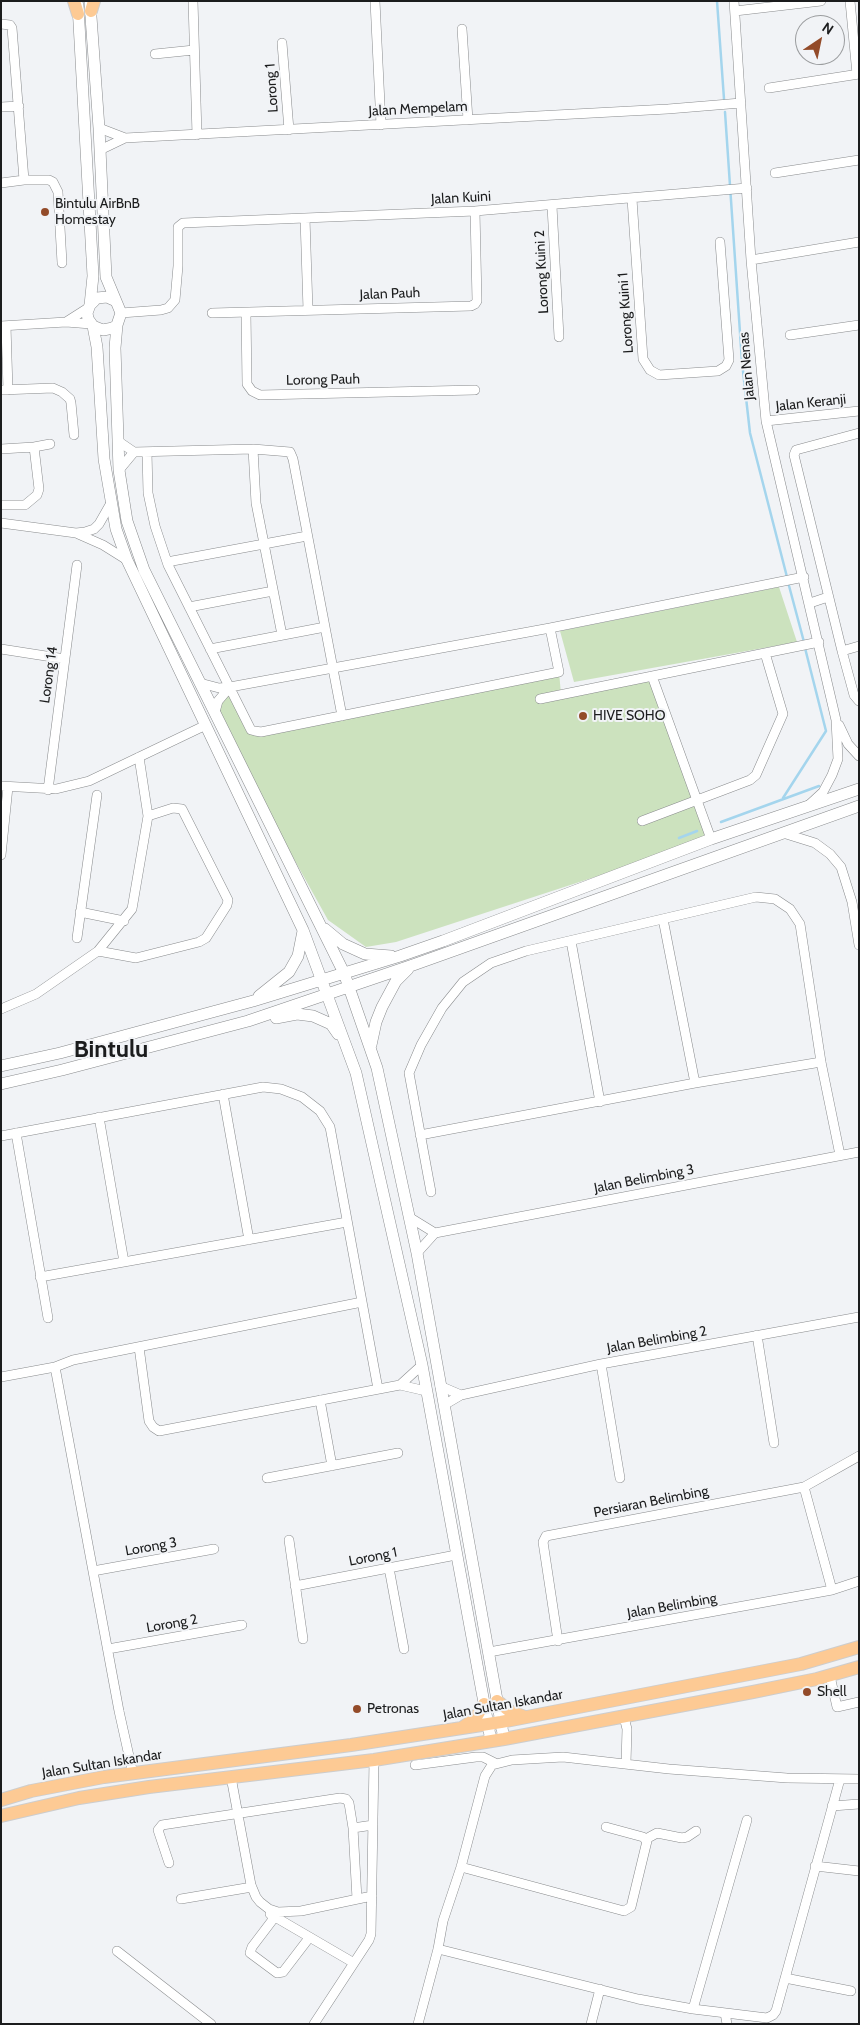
<!DOCTYPE html>
<style>
body{margin:0}
#map{position:relative;width:860px;height:2025px;overflow:hidden;background:#f1f3f6;font-family:Cabin,sans-serif}
canvas{display:block}
.frame{position:absolute;inset:0;border:2px solid #1b1c1d;pointer-events:none}
.north{position:absolute;left:795px;top:15px;width:50px;height:50px;box-sizing:border-box;background:#f1f3f6;border:1px solid #9b9d9f;border-radius:50%;rotate:34deg;font-size:14px;font-weight:700;line-height:20px;text-align:center;color:#1b1c1d}
.north::after{content:'';display:block;margin:auto;width:18px;height:22px;background:#934b29;clip-path:polygon(50% 0,100% 100%,50% 72%,0 100%)}
</style>
<div id="map">
<canvas width="860" height="2025"></canvas>
<div class="frame"></div>
<div class="north">N</div>
</div>
<script>
const c = document.querySelector('canvas').getContext('2d');
c.lineJoin = 'round';
function fill(path, color) { c.fillStyle = color; c.fill(path, 'evenodd'); }
const poly = rows => new Path2D(rows.map(r => 'M' + r).join(''));
function trace(path, color, width, dash) { c.strokeStyle = color; c.lineWidth = width; c.lineCap = dash ? 'butt' : 'round'; c.setLineDash(dash || []); c.stroke(path); }
function write(font, color, halo, rows, align = 'center') {
  c.font = font + ' Cabin,sans-serif'; c.lineWidth = 4; c.setLineDash([]); c.textBaseline = 'middle'; c.strokeStyle = halo; c.fillStyle = color; for (const [text, x, y, turn = 0] of rows) {
    c.save(); c.translate(x, y); c.rotate((+turn || 0) * Math.PI / 180); c.textAlign = isNaN(turn) ? turn : align; if (halo) c.strokeText(text, 0, 0); c.fillText(text, 0, 0); c.restore();
  }
}
const green = poly([
 [779,587,797,642,574,682,560,631],
 [559,672,561,694,652,676,711,839,396,942,366,947,328,920,237,757,217,705,230,687,251,730]
]);
const stream = poly([
 [717,1,724,99],
 [725,112,742,362,750,433,787,577],
 [788,582,804,642],
 [783,798,826,731,805,648],
 [721,822,819,786],
 [679,838,697,831]
]);
const street = poly([
 [193,1,197,135],
 [375,1,381,125],
 [734,1,751,260,766,421,836,720,838,759,832,775,823,792,810,804],
 [850,1,857,74],
 [735,11,821,1],
 [1,24,10,25,12,28,24,180],
 [462,29,468,120],
 [282,43,289,130],
 [155,54,194,50],
 [769,88,859,74],
 [1,107,19,106],
 [99,128,125,138,668,109,741,103],
 [100,150,125,138],
 [775,173,859,160],
 [1,183,24,180,49,180,53,182,58,192,62,263],
 [632,199,643,359,650,370,659,375,718,371,726,366,729,360,720,242],
 [552,206,559,337],
 [305,218,308,310],
 [751,260,859,242],
 [121,313,161,310,168,308,175,300,178,266,178,227,183,223,475,211,747,188],
 [212,313,471,306,475,304,477,301,475,211],
 [246,313,247,384,252,391,260,395,475,390],
 [66,322,88,308],
 [1,326,66,322,91,324],
 [6,326,8,390],
 [790,335,859,325],
 [1,390,53,388,62,392,70,399,71,403,74,435],
 [766,421,859,411],
 [859,433,796,450,794,455,842,651,854,695,859,701],
 [118,441,134,452,253,449,290,452,293,459,342,716],
 [1,449,34,447,50,444],
 [253,449,256,503,282,635],
 [147,452,148,493,155,526,168,565,251,730,255,731,261,732,559,672,550,628],
 [119,470,134,452],
 [1,505,25,505,37,495,39,489,34,447],
 [1,523,76,533,85,532,94,529,99,524,111,503],
 [78,534,103,545,127,560],
 [167,562,307,536],
 [810,603,828,597],
 [189,607,273,591],
 [1,649,65,659],
 [210,649,325,627],
 [842,651,859,646],
 [652,676,711,839],
 [200,683,219,688,230,687,550,628,804,577],
 [540,699,819,642],
 [215,712,218,701,230,687],
 [839,725,848,744,859,756],
 [1,786,56,789,89,781,206,725],
 [48,790,77,565],
 [642,821,750,780,756,775,783,714,765,653],
 [783,833,815,843,830,854,841,867,852,902,859,945],
 [1,855,8,787],
 [80,912,124,921],
 [663,919,695,1083],
 [77,938,97,795],
 [571,941,600,1102],
 [98,951,136,958,199,942,206,938,227,905,228,900,182,809,173,808,148,816],
 [1,1009,36,994,98,951,132,909,148,816,139,757],
 [223,1094,249,1240],
 [99,1117,124,1262],
 [16,1133,48,1318],
 [420,1135,695,1083,821,1062],
 [1,1136,263,1087,281,1089,302,1097,320,1111,330,1127,378,1389],
 [431,1192,409,1073,421,1045,442,1008,463,982,491,963,526,951,756,897,775,899,790,909,800,924,821,1062,840,1155],
 [409,1217,435,1233],
 [417,1253,435,1233,859,1152],
 [40,1277,347,1222],
 [757,1335,774,1443],
 [139,1347,149,1421,153,1427,159,1431,400,1385,426,1391],
 [601,1364,620,1478],
 [1,1377,55,1367],
 [400,1385,422,1365],
 [440,1386,461,1395],
 [320,1400,332,1466],
 [444,1405,461,1395,601,1364,859,1317],
 [267,1478,398,1453],
 [804,1487,832,1590],
 [289,1540,303,1639],
 [389,1568,404,1649],
 [93,1571,214,1549],
 [295,1586,456,1555],
 [558,1641,543,1542,546,1536,804,1487,859,1456],
 [108,1649,242,1625],
 [489,1652,832,1590,859,1581],
 [830,1676,837,1707,859,1702],
 [624,1717,627,1729,626,1763],
 [415,1765,476,1757,483,1757,495,1763],
 [133,1774,119,1711,55,1367,73,1360,362,1302],
 [231,1777,251,1885,256,1897,260,1902,269,1909,278,1912,301,1911,372,1896],
 [832,1806,859,1804],
 [353,1828,373,1825],
 [646,1839,657,1833,682,1838,687,1837,696,1831],
 [169,1863,158,1830,162,1825,340,1798,346,1799,349,1803,353,1828,357,1899],
 [815,1866,859,1871],
 [461,1867,624,1911,631,1907,647,1841,643,1837,606,1827],
 [181,1899,252,1887],
 [270,1914,354,1963],
 [274,1918,252,1947,250,1953,277,1973,283,1972,309,1938],
 [438,1949,638,1999,693,2009,767,2018,773,2015,776,2011,840,1779],
 [117,1951,211,2024],
 [785,1978,851,1991],
 [693,2009,747,1820],
 [725,2013,727,2024],
 [314,2024,369,1940,371,1934,374,1760],
 [418,2024,438,1949,443,1921,461,1867,485,1776,492,1765,512,1760,563,1757,669,1769,787,1778,859,1779],
 [591,2024,600,1989]
]);
const secondary = poly([
 [90,3,99,128,106,277,116,301],
 [78,5,93,276,90,305],
 [117,325,115,348,119,470,127,521,144,570,344,973,377,1068,417,1253,504,1739],
 [93,326,103,330,113,328,117,325,121,313,116,301,107,297,97,298,90,305,87,313,88,319,93,326,97,347,104,459,116,529,127,560,303,930,356,1073,422,1365,491,1741],
 [325,929,343,944,365,954,391,956],
 [259,996,289,972,298,956,303,931],
 [276,1018,297,1014,313,1016,331,1024,338,1034],
 [371,1045,376,1022,382,1007,396,981,408,969],
 [1,1066,60,1053,253,1001,400,956,443,941,711,839,859,789],
 [1,1084,62,1070,248,1021,413,965,859,806]
]);
const primary = poly([
 [74,1,78,14],
 [91,11,94,1],
 [497,1701,511,1712,525,1717],
 [463,1727,475,1719,484,1704],
 [1,1800,31,1791,104,1777,351,1745,501,1722,801,1664,859,1647],
 [1,1816,79,1798,149,1787,374,1760,504,1739,753,1692,817,1679,859,1667]
]);
const markers = [
 [45,212,5,"#934b29"],
 [583,716,5,"#934b29"],
 [807,1692,5,"#934b29"],
 [357,1709,5,"#934b29"]
];
const streetNames = [
 ["Lorong 1",272,88,-94],
 ["Jalan Mempelam",418,109,-3],
 ["Jalan Kuini",461,198,-3],
 ["Lorong Kuini 2",542,272,-93],
 ["Jalan Pauh",390,294,-2],
 ["Lorong Kuini 1",626,313,-94],
 ["Jalan Nenas",747,366,-95],
 ["Lorong Pauh",323,380,-1],
 ["Jalan Keranji",811,403,-6],
 ["Lorong 14",49,675,-82],
 ["Jalan Belimbing 3",644,1179,-11],
 ["Jalan Belimbing 2",657,1340,-10],
 ["Persiaran Belimbing",651,1502,-11],
 ["Lorong 3",151,1547,-10],
 ["Lorong 1",373,1557,-11],
 ["Jalan Belimbing",672,1606,-10],
 ["Lorong 2",172,1624,-10],
 ["Jalan Sultan Iskandar",503,1705,-10],
 ["Jalan Sultan Iskandar",102,1764,-9]
];
const poiNames = [
 ["Bintulu AirBnB",55,204],
 ["Homestay",55,220],
 ["HIVE SOHO",593,716],
 ["Shell",817,1692],
 ["Petronas",367,1709]
];
const townNames = [
 ["Bintulu",111,1050]
];
fill(green, '#cce2be');
trace(stream, '#a4d5ed', 2.5);
trace(street, '#898b8d', 10);
trace(secondary, '#898b8d', 12);
trace(primary, '#cdcdcd', 14);
trace(street, '#fff', 9);
trace(secondary, '#fff', 11);
trace(primary, '#fdca94', 12);
for (const [x, y, r, color] of markers) { const dot = new Path2D(); dot.arc(x, y, r, 0, 2 * Math.PI); c.fillStyle = color; c.fill(dot); trace(dot, '#f1f3f6', 2); }
write('14px', '#1b1c1d', '#f1f3f6', streetNames);
write('14px', '#1b1c1d', '#f1f3f6', poiNames, 'left');
write('bold 24px', '#1b1c1d', '#f1f3f6', townNames);
</script>
